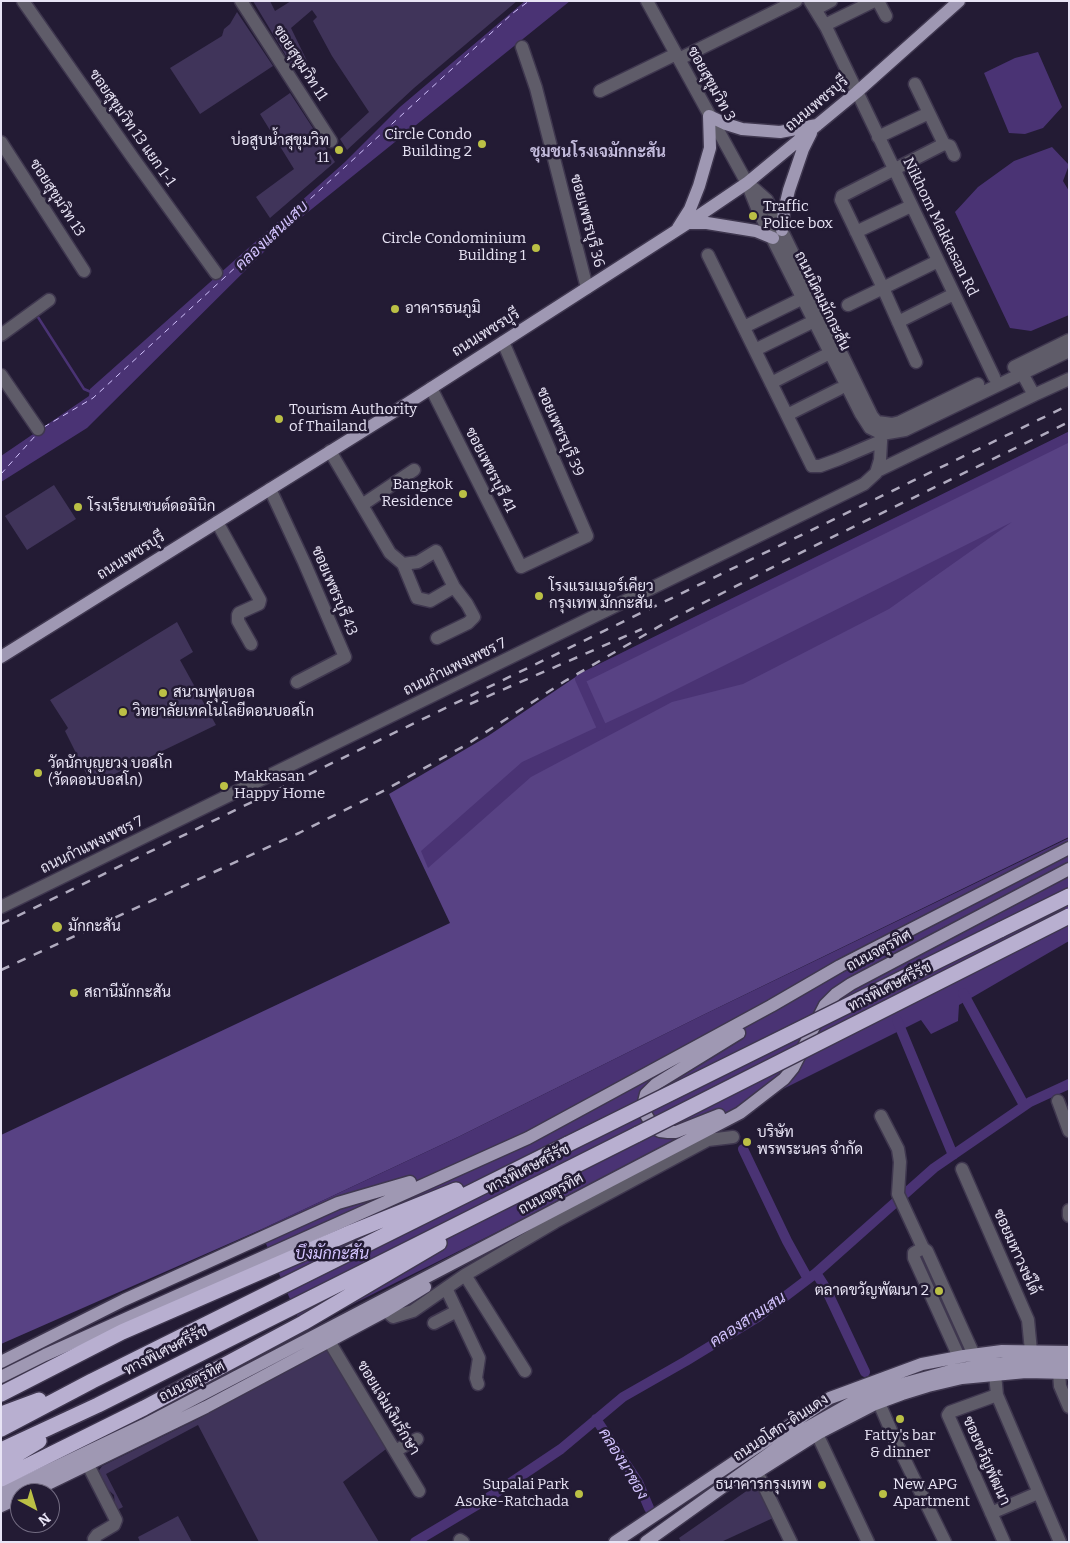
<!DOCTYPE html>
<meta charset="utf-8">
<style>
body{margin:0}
#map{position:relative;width:1070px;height:1543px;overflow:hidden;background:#231b34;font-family:Bitter,serif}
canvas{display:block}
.frame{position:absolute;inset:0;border:2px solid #e8e4f5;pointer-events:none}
.north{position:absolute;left:10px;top:1483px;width:50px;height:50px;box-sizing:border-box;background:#231b34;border:1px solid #726b81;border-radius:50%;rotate:141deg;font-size:14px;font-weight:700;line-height:20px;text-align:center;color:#e8e4f5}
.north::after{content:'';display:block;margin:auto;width:18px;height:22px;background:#bbc045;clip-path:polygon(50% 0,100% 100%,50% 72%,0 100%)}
</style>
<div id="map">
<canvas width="1070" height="1543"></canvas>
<div class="frame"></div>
<div class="north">N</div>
</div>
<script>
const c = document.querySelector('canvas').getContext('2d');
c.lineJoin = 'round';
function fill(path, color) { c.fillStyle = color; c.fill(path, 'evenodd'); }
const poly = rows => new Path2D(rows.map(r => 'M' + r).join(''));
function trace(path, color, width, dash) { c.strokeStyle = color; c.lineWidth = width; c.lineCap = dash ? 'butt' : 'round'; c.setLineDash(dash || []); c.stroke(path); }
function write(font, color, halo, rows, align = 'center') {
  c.font = font + ' Bitter,Sarabun,serif'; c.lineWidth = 5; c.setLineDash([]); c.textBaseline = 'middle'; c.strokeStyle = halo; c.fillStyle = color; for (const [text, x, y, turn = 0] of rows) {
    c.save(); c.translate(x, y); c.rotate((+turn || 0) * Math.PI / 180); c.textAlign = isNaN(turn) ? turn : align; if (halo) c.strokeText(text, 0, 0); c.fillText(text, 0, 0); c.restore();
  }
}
const green = poly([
 [253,1,270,1,275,11,291,1,517,1,414,88,347,150,340,139,369,112,332,56,313,21,317,17,312,10,291,28,307,61,294,69],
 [237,12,273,66,200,114,170,68,222,36,224,29,230,24],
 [290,93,335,162,270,218,256,197,294,169,260,114],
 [54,485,76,519,27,550,5,516],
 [177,622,193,652,180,660,216,725,92,785,65,731,68,728,50,700],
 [329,1349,390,1446,343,1482,379,1542,259,1542,198,1425,106,1474,123,1507,117,1510,115,1507,114,1495,103,1485,98,1472,102,1466,196,1420],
 [758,1483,773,1518,721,1542,681,1542,679,1538],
 [178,1516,192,1542,140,1542,138,1537]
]);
const forest = poly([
 [1069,432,1069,837,703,1015,458,1137,260,1230,1,1344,1,1135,450,923,389,794,488,736,580,674]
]);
const water = poly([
 [525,1,570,1,287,229,87,428,1,482,1,456,89,396,90,389,345,162,400,107],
 [1038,52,1062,107,1043,128,1025,134,1009,133,984,73,1015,58],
 [1052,147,1069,165,1063,181,1069,191,1069,315,1031,331,1010,328,955,212,978,187,1014,161],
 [1012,522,889,609,743,684,672,702,531,777,428,868,421,851,522,762,651,702],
 [1069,838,1069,941,959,1005,958,1021,931,1034,921,1020,303,1329,260,1230,458,1137,703,1015]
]);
const stream = poly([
 [36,314,84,389,91,392]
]);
const canal = poly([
 [601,726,580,679,1069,437],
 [963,993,1024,1105],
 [897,1020,953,1155],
 [743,1149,787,1241,808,1279],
 [816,1273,825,1287,865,1372],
 [596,1419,638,1482,649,1508],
 [415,1542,482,1502,561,1449,623,1397,686,1361,758,1317,816,1273,934,1168,1030,1102,1069,1084]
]);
const ferry = poly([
 [44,427,93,398,513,13,529,1],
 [1,474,36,435]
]);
const minor = poly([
 [23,1,133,158,216,273],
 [241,1,331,141],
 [647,1,747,183,757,208,861,414,870,428,882,434,905,430,1069,351],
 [810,1,826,27,994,377],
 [878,1,886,16],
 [816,9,831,1],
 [825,25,874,1],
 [522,47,536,88,587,288],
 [679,59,796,1],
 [600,91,676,54],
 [878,137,929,113],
 [1,142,84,271],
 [944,144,950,146,954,155],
 [749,184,767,200,872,416,877,422,892,424,900,422,978,384],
 [856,232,911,206],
 [708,255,812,466,820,466,839,459,881,441],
 [848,305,883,288,841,200,842,196,944,144,915,84],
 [898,322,954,294],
 [744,327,797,301],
 [1,335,49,300],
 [755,350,808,324],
 [916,362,883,288,938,261],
 [1014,367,1069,340],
 [1022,373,1034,395,1069,379],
 [1,375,38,429],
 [771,383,824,356],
 [431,388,521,567,587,536,503,342],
 [787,415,839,389],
 [330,451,390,553,403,564,418,562,436,551,454,587,467,604,474,617,468,623,437,638],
 [877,471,1034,395],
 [270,489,304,562,345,657,297,682],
 [362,505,414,470],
 [217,522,260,600,259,604,239,613,238,615,238,621,251,644],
 [403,564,417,598,430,601,454,587],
 [1,907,864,484,876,473,880,460,882,424],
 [1058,1101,1069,1131],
 [881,1116,898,1149,900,1162,898,1194,923,1248],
 [962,1169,1028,1320,1031,1351],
 [1069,1210,1069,1216],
 [465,1275,525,1371],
 [446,1288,479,1358,476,1378,478,1384],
 [386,1311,393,1317,413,1311,465,1275,555,1222,708,1140,733,1137],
 [434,1323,457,1311],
 [329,1341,419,1491],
 [959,1357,914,1258,914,1253,923,1248,927,1251,974,1355],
 [1059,1372,1060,1386,1069,1407],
 [995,1374,997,1395,1060,1542],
 [997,1395,950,1412,948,1415,1004,1542],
 [879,1403,896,1442,945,1542],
 [817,1434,868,1542],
 [395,1451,417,1439],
 [88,1465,116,1520,114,1525,97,1535,94,1539,95,1542],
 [757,1472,791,1542],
 [991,1513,1038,1493],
 [460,1540,463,1542]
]);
const major = poly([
 [688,223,707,223,756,231,773,238],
 [678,228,690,209,699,186,710,148,709,116,726,124,742,129,780,132,817,125],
 [782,230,784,211,789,190,803,149,811,133],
 [1,657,408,403,688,223,747,183,857,92,959,1],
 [719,1115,676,1132,668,1132,660,1131,653,1127,645,1113,644,1102,646,1094,656,1084,739,1033],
 [1,1362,124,1300,338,1203,410,1182],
 [1,1377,45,1355,528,1138,771,1006,840,966,1069,848],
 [748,1478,819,1433,875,1404,902,1394,928,1386,962,1378,1026,1372,1069,1373],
 [1,1493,144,1425,740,1113,784,1079,793,1068,825,1005,836,994,851,984,1069,869],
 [29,1493,206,1407,386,1311,425,1287],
 [1,1506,20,1497],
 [615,1542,830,1398,922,1364,964,1356,1002,1351,1069,1352],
 [646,1542,798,1433,853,1402,906,1383,950,1371,985,1365,1017,1362,1069,1364]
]);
const highway = poly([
 [1000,930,1069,896],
 [1,1394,122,1332,352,1232,456,1190],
 [1,1414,39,1400],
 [1,1429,92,1381,568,1144],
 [1,1450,98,1405,638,1134],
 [1,1464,39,1441],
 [1,1479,144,1408,303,1323,439,1243]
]);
const rail = poly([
 [470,704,642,629],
 [1,924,1069,405],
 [1,970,299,833,385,790,466,745,565,681,672,619,812,547,1069,422]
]);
const highwayBridge = poly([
 [638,1134,1069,916],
 [568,1144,1000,930]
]);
const markers = [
 [482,144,5,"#bbc045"],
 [339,150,5,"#bbc045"],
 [753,216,5,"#bbc045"],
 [536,248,5,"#bbc045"],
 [395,309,5,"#bbc045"],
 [279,419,5,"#bbc045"],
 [463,494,5,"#bbc045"],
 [78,507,5,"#bbc045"],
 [539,596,5,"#bbc045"],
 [163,693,5,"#bbc045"],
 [123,712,5,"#bbc045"],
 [38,773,5,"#bbc045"],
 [224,786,5,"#bbc045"],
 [57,927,6,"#bbc045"],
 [74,993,5,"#bbc045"],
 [747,1142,5,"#bbc045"],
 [939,1291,5,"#bbc045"],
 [900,1419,5,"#bbc045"],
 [822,1485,5,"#bbc045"],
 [579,1494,5,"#bbc045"],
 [883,1494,5,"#bbc045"]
];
const streetNames = [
 ["ซอยสุขุมวิท 11",300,63,57],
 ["ซอยสุขุมวิท 3",711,84,61],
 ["ถนนเพชรบุรี",817,104,-40],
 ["ซอยสุขุมวิท 13 แยก 1-1",132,128,55],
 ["ซอยสุขุมวิท 13",57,198,57],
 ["ซอยเพชรบุรี 36",587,221,75],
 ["Nikhom Makkasan Rd",940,227,64],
 ["ถนนนิคมมักกะสัน",822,301,64],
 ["ถนนเพชรบุรี",486,333,-32],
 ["ซอยเพชรบุรี 39",560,432,66],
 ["ซอยเพชรบุรี 41",490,470,63],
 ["ถนนเพชรบุรี",131,556,-32],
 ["ซอยเพชรบุรี 43",334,591,67],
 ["ถนนกำแพงเพชร 7",455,667,-26],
 ["ถนนกำแพงเพชร 7",92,845,-26],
 ["ถนนจตุรทิศ",879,951,-28],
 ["ทางพิเศษศรีรัช",890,987,-27],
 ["ทางพิเศษศรีรัช",528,1169,-27],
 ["ถนนจตุรทิศ",551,1194,-28],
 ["ซอยมหาวงษ์ใต้",1016,1252,66],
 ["ทางพิเศษศรีรัช",166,1351,-27],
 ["ถนนจตุรทิศ",192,1382,-27],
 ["ซอยแจ่มเงินรักษา",388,1408,59],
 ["ถนนอโศก-ดินแดง",781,1428,-33],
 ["ซอยขวัญพัฒนา",986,1461,66]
];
const poiNames = [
 ["Circle Condo",472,135,"right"],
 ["Building 2",472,152,"right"],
 ["บ่อสูบน้ำสุขุมวิท",329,141,"right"],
 ["11",329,158,"right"],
 ["Traffic",763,207],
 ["Police box",763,224],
 ["Circle Condominium",526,239,"right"],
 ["Building 1",526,256,"right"],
 ["อาคารธนภูมิ",405,309],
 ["Tourism Authority",289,410],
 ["of Thailand",289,427],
 ["Bangkok",453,485,"right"],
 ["Residence",453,502,"right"],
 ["โรงเรียนเซนต์ดอมินิก",88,507],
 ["โรงแรมเมอร์เคียว",549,587],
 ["กรุงเทพ มักกะสัน",549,604],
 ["สนามฟุตบอล",173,693],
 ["วิทยาลัยเทคโนโลยีดอนบอสโก",133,712],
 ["วัดนักบุญยวง บอสโก",48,764],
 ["(วัดดอนบอสโก)",48,781],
 ["Makkasan",234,777],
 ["Happy Home",234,794],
 ["มักกะสัน",68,927],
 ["สถานีมักกะสัน",84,993],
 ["บริษัท",757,1133],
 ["พรพระนคร จำกัด",757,1150],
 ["ตลาดขวัญพัฒนา 2",929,1291,"right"],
 ["Fatty's bar",900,1436,"center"],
 ["& dinner",900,1453,"center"],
 ["Supalai Park",569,1485,"right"],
 ["Asoke-Ratchada",569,1502,"right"],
 ["ธนาคารกรุงเทพ",812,1485,"right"],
 ["New APG",893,1485],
 ["Apartment",893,1502]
];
const neighbourhoodNames = [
 ["ชุมชนโรงเจมักกะสัน",598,153]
];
const waterNames = [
 ["คลองแสนแสบ",272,236,-43],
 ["บึงมักกะสัน",332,1255],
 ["คลองสามเสน",748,1320,-33],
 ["คลองนาซอง",623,1464,59]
];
fill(green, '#40345a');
fill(forest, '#584284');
fill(water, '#4a3374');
trace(stream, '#4a3374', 2.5);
trace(canal, '#4a3374', 10);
trace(ferry, '#d2c2fd', 1, [6, 5]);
trace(minor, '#3f374f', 15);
trace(major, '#3f374f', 15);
trace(highway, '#3f374f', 18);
trace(minor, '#5f5c69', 12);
trace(major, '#9f98b3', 12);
trace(highway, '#b8afd0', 15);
trace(rail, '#b0abbf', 2.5, [9, 9]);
trace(highwayBridge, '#3f374f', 18, []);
trace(highwayBridge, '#b8afd0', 15);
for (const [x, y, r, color] of markers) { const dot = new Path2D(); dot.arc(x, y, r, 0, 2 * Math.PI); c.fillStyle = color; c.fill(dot); trace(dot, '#231b34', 2); }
write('15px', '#e8e4f5', '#231b34', streetNames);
write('15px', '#e8e4f5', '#231b34', poiNames, 'left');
write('bold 16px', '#c3bbdc', '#231b34', neighbourhoodNames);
write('italic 16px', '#d2c2fd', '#231b34', waterNames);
</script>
